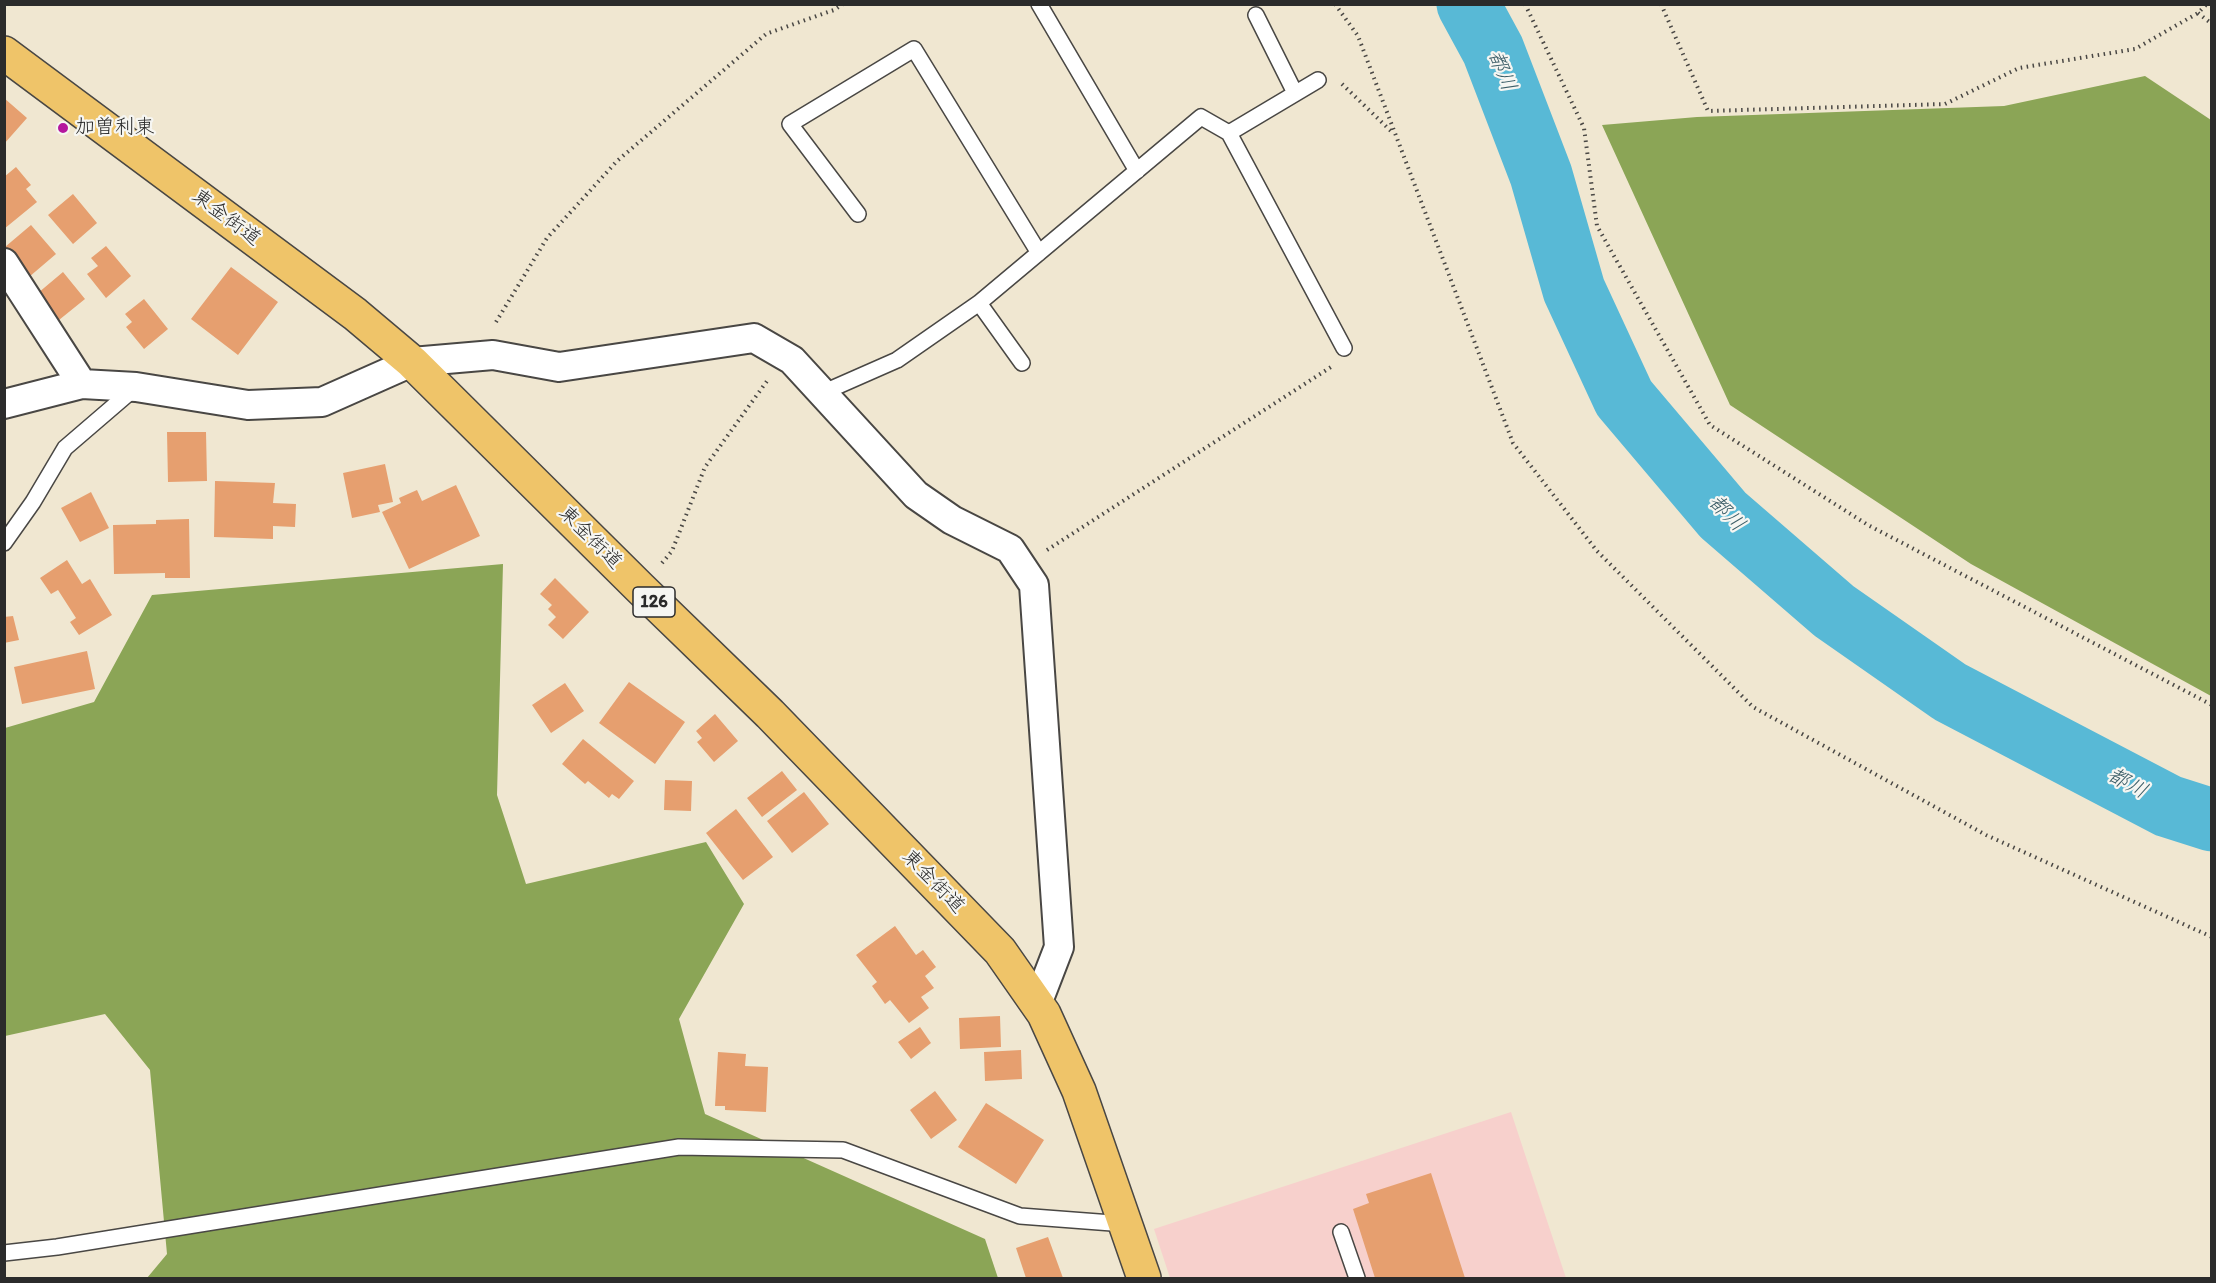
<!DOCTYPE html>
<meta charset="utf-8">
<style>
body{margin:0}
#map{position:relative;width:2216px;height:1283px;overflow:hidden;background:#f0e7d1;font-family:Itim,sans-serif}
canvas{display:block}
.frame{position:absolute;inset:0;border:6px solid #2b2b2b;pointer-events:none}
</style>
<div id="map">
<canvas width="2216" height="1283"></canvas>
<div class="frame"></div>
</div>
<script>
const c = document.querySelector('canvas').getContext('2d');
c.lineJoin = 'round';
function fill(path, color) { c.fillStyle = color; c.fill(path, 'evenodd'); }
const poly = rows => new Path2D(rows.map(r => 'M' + r).join(''));
function trace(path, color, width, dash) { c.strokeStyle = color; c.lineWidth = width; c.lineCap = dash ? 'butt' : 'round'; c.setLineDash(dash || []); c.stroke(path); }
function write(font, color, halo, rows, align = 'center') {
  c.font = font + ' Itim,"Klee One",sans-serif'; c.lineWidth = 4.5; c.setLineDash([]); c.textBaseline = 'middle'; c.strokeStyle = halo; c.fillStyle = color; for (const [text, x, y, turn = 0] of rows) {
    c.save(); c.translate(x, y); c.rotate((+turn || 0) * Math.PI / 180); c.textAlign = isNaN(turn) ? turn : align; if (halo) c.strokeText(text, 0, 0); c.fillText(text, 0, 0); c.restore();
  }
}
const built = poly([
 [1511,1112,1566,1278,1170,1278,1154,1229]
]);
const forest = poly([
 [2145,76,2211,120,2211,696,1971,564,1730,405,1602,125,1697,117,2004,106],
 [503,564,497,795,526,884,706,842,744,904,679,1019,705,1114,985,1239,998,1278,147,1278,167,1254,150,1070,105,1014,5,1036,5,728,94,702,152,595]
]);
const river = poly([
 [1468,4,1493,50,1541,175,1574,290,1624,398,1723,515,1834,611,1950,692,2168,806,2212,820]
]);
const building = poly([
 [4,98,27,118,4,144],
 [16,167,31,185,26,189,37,202,4,229,4,177],
 [73,194,97,223,73,244,48,215],
 [31,225,56,254,29,277,5,247],
 [106,246,131,276,106,298,87,274,98,266,91,258],
 [231,267,278,302,238,355,191,319],
 [63,272,85,299,59,320,38,293],
 [144,299,168,329,144,349,126,327,132,322,125,314],
 [167,432,206,432,207,481,168,482],
 [385,464,393,502,378,505,380,512,352,518,343,473],
 [215,481,275,483,273,503,296,504,295,527,273,526,273,539,214,537],
 [456,485,480,536,409,569,382,512,401,503,399,498,417,490,422,501],
 [91,492,109,528,80,542,61,508],
 [189,519,190,578,165,578,165,573,114,574,113,525,156,524,156,520],
 [67,560,82,584,90,579,112,615,79,635,70,622,76,618,58,590,51,594,40,578],
 [555,578,589,612,563,639,548,625,556,617,548,609,552,605,540,594],
 [13,616,19,640,4,643,4,617],
 [87,651,95,689,22,704,14,667],
 [629,682,685,722,655,764,599,723],
 [565,683,584,711,551,733,532,705],
 [715,714,738,741,714,762,697,742,702,738,696,731],
 [583,739,634,781,619,799,612,794,609,798,588,781,585,784,562,764],
 [782,771,797,790,762,817,747,798],
 [665,780,692,781,691,811,664,810],
 [804,792,829,824,792,853,767,821],
 [736,809,773,857,743,880,706,833],
 [895,926,916,955,923,950,936,967,925,976,934,988,921,997,929,1008,909,1023,890,1000,885,1004,872,986,877,982,856,955],
 [1000,1016,1001,1047,960,1049,959,1018],
 [920,1027,931,1043,911,1059,898,1042],
 [1021,1050,1022,1079,985,1081,984,1052],
 [718,1052,746,1054,745,1066,768,1067,766,1112,725,1110,725,1106,715,1106],
 [935,1091,957,1120,931,1139,910,1110],
 [986,1103,1044,1140,1016,1184,958,1147],
 [1431,1173,1465,1278,1375,1278,1353,1209,1369,1203,1366,1194],
 [1048,1237,1063,1278,1026,1278,1016,1248]
]);
const path = poly([
 [1335,4,1358,36,1513,443,1597,551,1753,707,1986,835,2212,937],
 [1525,4,1584,128,1597,226,1710,425,1868,525,2212,705],
 [1661,4,1708,111,1945,104,2019,68,2135,49,2198,13,2207,4],
 [2198,13,2212,24],
 [1342,84,1393,133],
 [496,322,547,238,617,161,766,34,834,10,843,4],
 [1047,550,1331,367],
 [662,563,672,551,705,467,767,381]
]);
const lane = poly([
 [1039,4,1137,171],
 [1256,15,1295,93],
 [1229,133,1318,80],
 [858,214,790,124,914,49,1039,253],
 [979,303,1022,363],
 [822,393,897,360,979,303,1201,117,1229,133,1344,348],
 [4,543,33,502,65,448,136,387],
 [1341,1232,1357,1278],
 [4,1253,57,1247,679,1147,843,1150,1020,1216,1125,1224]
]);
const street = poly([
 [4,263,82,384],
 [4,404,82,384,136,387,248,405,322,402,412,362,493,355,559,367,754,338,792,360,916,495,952,520,1010,549,1034,585,1059,947,1037,1004]
]);
const highway = poly([
 [4,53,355,314,412,362,640,588,770,714,1000,951,1044,1014,1079,1091,1144,1278]
]);
const markers = [
 [63,128,6,"#b5179e"]
];
const shields = [
 [654,602,42]
];
const shieldNames = [
 ["126",654,602]
];
const poiNames = [
 ["加曽利東",75,128]
];
const streetNames = [
 ["東金街道",226,218,37],
 ["東金街道",590,538,45],
 ["東金街道",933,882,46]
];
const waterNames = [
 ["都川",1501,71,68],
 ["都川",1726,514,45],
 ["都川",2127,784,28]
];
fill(built, '#f7d0cc');
fill(forest, '#8ba556');
trace(river, '#58b9d6', 63);
fill(building, '#e69f6f');
trace(lane, '#494744', 18);
trace(street, '#494744', 32);
trace(highway, '#494744', 36);
trace(path, '#494744', 4, [1.5, 4.5]);
trace(lane, '#fff', 15);
trace(street, '#fff', 28);
trace(highway, '#efc469', 33);
for (const [x, y, r, color] of markers) { const dot = new Path2D(); dot.arc(x, y, r, 0, 2 * Math.PI); c.fillStyle = color; c.fill(dot); trace(dot, '#f6f6f2', 2); }
for (const [x, y, w] of shields) { const box = new Path2D(); box.roundRect(x - w / 2, y - 15, w, 30, 4.5); c.fillStyle = '#f6f6f2'; c.fill(box); trace(box, '#2b2b2b', 1.5); }
write('bold 18px', '#2b2b2b', null, shieldNames);
write('20px', '#2b2b2b', '#f6f6f2', poiNames, 'left');
write('20px', '#2b2b2b', '#f6f6f2', streetNames);
write('italic 21px', '#3b5d67', '#f6f6f2', waterNames);
</script>
